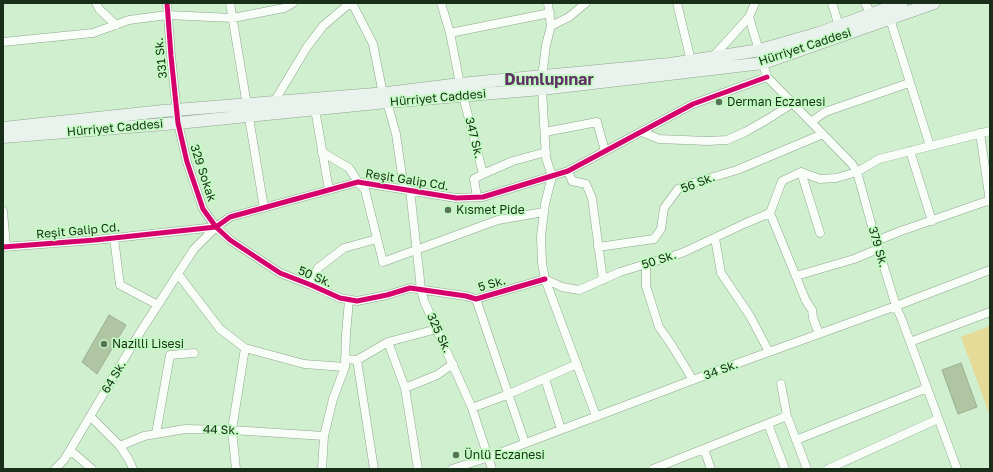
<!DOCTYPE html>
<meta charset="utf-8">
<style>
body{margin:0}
#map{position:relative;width:993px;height:472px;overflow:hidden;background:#d0efcf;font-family:"Golos Text",sans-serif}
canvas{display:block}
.frame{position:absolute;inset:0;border:4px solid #182e18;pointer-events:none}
</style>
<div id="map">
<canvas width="993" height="472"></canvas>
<div class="frame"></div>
</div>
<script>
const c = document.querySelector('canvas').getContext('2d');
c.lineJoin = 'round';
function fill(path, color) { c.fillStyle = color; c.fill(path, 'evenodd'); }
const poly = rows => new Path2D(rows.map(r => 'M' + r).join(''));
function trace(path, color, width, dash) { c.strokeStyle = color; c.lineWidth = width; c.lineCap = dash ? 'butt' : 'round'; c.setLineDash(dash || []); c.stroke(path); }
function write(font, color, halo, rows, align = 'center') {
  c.font = font + ' "Golos Text",sans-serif'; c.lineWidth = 3.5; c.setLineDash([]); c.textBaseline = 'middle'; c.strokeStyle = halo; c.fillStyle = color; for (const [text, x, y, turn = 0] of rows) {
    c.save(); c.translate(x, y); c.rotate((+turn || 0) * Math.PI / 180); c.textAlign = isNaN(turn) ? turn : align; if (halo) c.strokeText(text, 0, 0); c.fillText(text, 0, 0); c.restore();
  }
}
const green = poly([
 [990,326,990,416,961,337]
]);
const building = poly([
 [109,315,126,325,97,374,82,362,109,315],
 [961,363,977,407,958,414,942,370,961,363]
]);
const street = poly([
 [96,3,99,9,116,25],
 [167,3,171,56,178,123,187,162,203,209,216,227,230,240,280,273,311,285,340,298,357,301,387,295,410,288,466,296,476,299,545,279],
 [230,3,264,208],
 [352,3,373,44,383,94,387,102,396,134,404,189],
 [441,3,450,33,460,84,483,174,474,179,477,197],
 [548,3,551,26,546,45,542,77,542,89,546,158,552,176,545,204,541,236,542,263,545,279,596,416],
 [677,3,691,61],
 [755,3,749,17,767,77,852,164,857,172,876,241,896,306,902,320,957,469],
 [832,3,839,26],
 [865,3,871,14],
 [890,19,930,146],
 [551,26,569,17,586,3],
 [450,33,550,13],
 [3,42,93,33,129,20,167,15,233,18,284,8,293,3],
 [712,58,749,17],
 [274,102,307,47,323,26,350,3],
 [315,109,329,190],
 [811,122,825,112,909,83],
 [545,132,597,122,605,151],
 [642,132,659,139,707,141,727,140,745,132,768,119,793,103],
 [980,133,990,202],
 [910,151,932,221],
 [322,152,349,168,358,182,365,190,383,262,498,220,544,212],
 [568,171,572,181,586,184,592,198,603,280],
 [801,172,820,233],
 [483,174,513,161,546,152],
 [410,190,421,289,424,301,472,408,492,469],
 [3,211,6,247],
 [770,213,782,181,801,172,820,179,836,178,857,172,879,159,990,131],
 [770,213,806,301,812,310,813,318,819,334],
 [114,238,120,285,158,305],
 [715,238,721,273,750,316,769,352],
 [876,241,901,231,990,200],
 [3,247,95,240,216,227,230,217,358,182,456,198,483,197,568,171,693,104,767,77],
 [598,247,654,239,661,229,664,208,678,189,693,183,737,170,823,134],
 [646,265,646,286,659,327,671,344,693,380],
 [178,274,220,329,245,348,304,364,345,367],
 [796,276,854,259,878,249],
 [545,279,562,287,579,290,620,272,682,253,746,223,770,213],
 [311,285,318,268,344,248,377,239],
 [476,299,525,443],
 [388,342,405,388,418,469],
 [910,342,990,312],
 [345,359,357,360,374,469],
 [357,360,388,342,437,329],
 [545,379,561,429],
 [781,384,787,416,807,469],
 [405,388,437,375,453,364],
 [472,408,509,394,577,364],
 [90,416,120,446,129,460,133,469],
 [768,424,785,469],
 [156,434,170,355,194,353],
 [796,440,927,388],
 [120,446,144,436,185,429,232,430,324,436],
 [704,449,711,469],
 [70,450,92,469],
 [55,469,64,460,76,440,139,334,194,249,216,227],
 [236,469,232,430,245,348],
 [322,469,324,436,333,399,345,367,346,334,349,300],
 [452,469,489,457,722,369,896,306,990,270],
 [653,469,787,416],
 [828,469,938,419]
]);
const secondary = poly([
 [3,128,163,111,387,93,460,84,670,64,760,50,819,33,902,3],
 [3,137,178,123,387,102,542,89,763,63,934,3]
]);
const cycleway = poly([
 [167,3,171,56,178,123,187,162,203,209,216,227,230,240,280,273,311,285,340,298,357,301,387,295,410,288,466,296,476,299,545,279],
 [3,247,95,240,216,227,230,217,358,182,456,198,483,197,568,171,693,104,767,77]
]);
const markers = [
 [719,102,4,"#587258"],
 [448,210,4,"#587258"],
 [104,344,4,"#587258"],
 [456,455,4,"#587258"]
];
const streetNames = [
 ["Hürriyet Caddesi",805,47,-18],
 ["331 Sk.",161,58,-96],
 ["Hürriyet Caddesi",438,98,-5],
 ["Hürriyet Caddesi",115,128,-5],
 ["347 Sk.",474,138,76],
 ["329 Sokak",203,173,72],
 ["Reşit Galip Cd.",407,180,9],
 ["56 Sk.",698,183,-21],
 ["Reşit Galip Cd.",78,231,-5],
 ["379 Sk.",878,247,74],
 ["50 Sk.",659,260,-18],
 ["50 Sk.",315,277,23],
 ["5 Sk.",492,284,-16],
 ["325 Sk.",439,333,65],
 ["34 Sk.",721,370,-20],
 ["64 Sk.",114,377,-59],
 ["44 Sk.",221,430,2]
];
const poiNames = [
 ["Derman Eczanesi",727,102],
 ["Kısmet Pide",456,210],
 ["Nazilli Lisesi",112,344],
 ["Ünlü Eczanesi",464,455]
];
const districtNames = [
 ["Dumlupınar",549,80]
];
fill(green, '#e5da97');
fill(building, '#b0c5a1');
trace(building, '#9bae92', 1);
trace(street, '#8ea68e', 9);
trace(secondary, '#8ea68e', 13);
trace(street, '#f8fdf8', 8);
trace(secondary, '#eaf2ed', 12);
trace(cycleway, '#d6006c', 5);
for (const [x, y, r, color] of markers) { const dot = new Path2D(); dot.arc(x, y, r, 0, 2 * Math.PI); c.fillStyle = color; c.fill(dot); trace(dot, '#c3fcc2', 1.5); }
write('12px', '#182e18', '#c3fcc2', streetNames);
write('12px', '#182e18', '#c3fcc2', poiNames, 'left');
write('bold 16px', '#613265', '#c3fcc2', districtNames);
</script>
